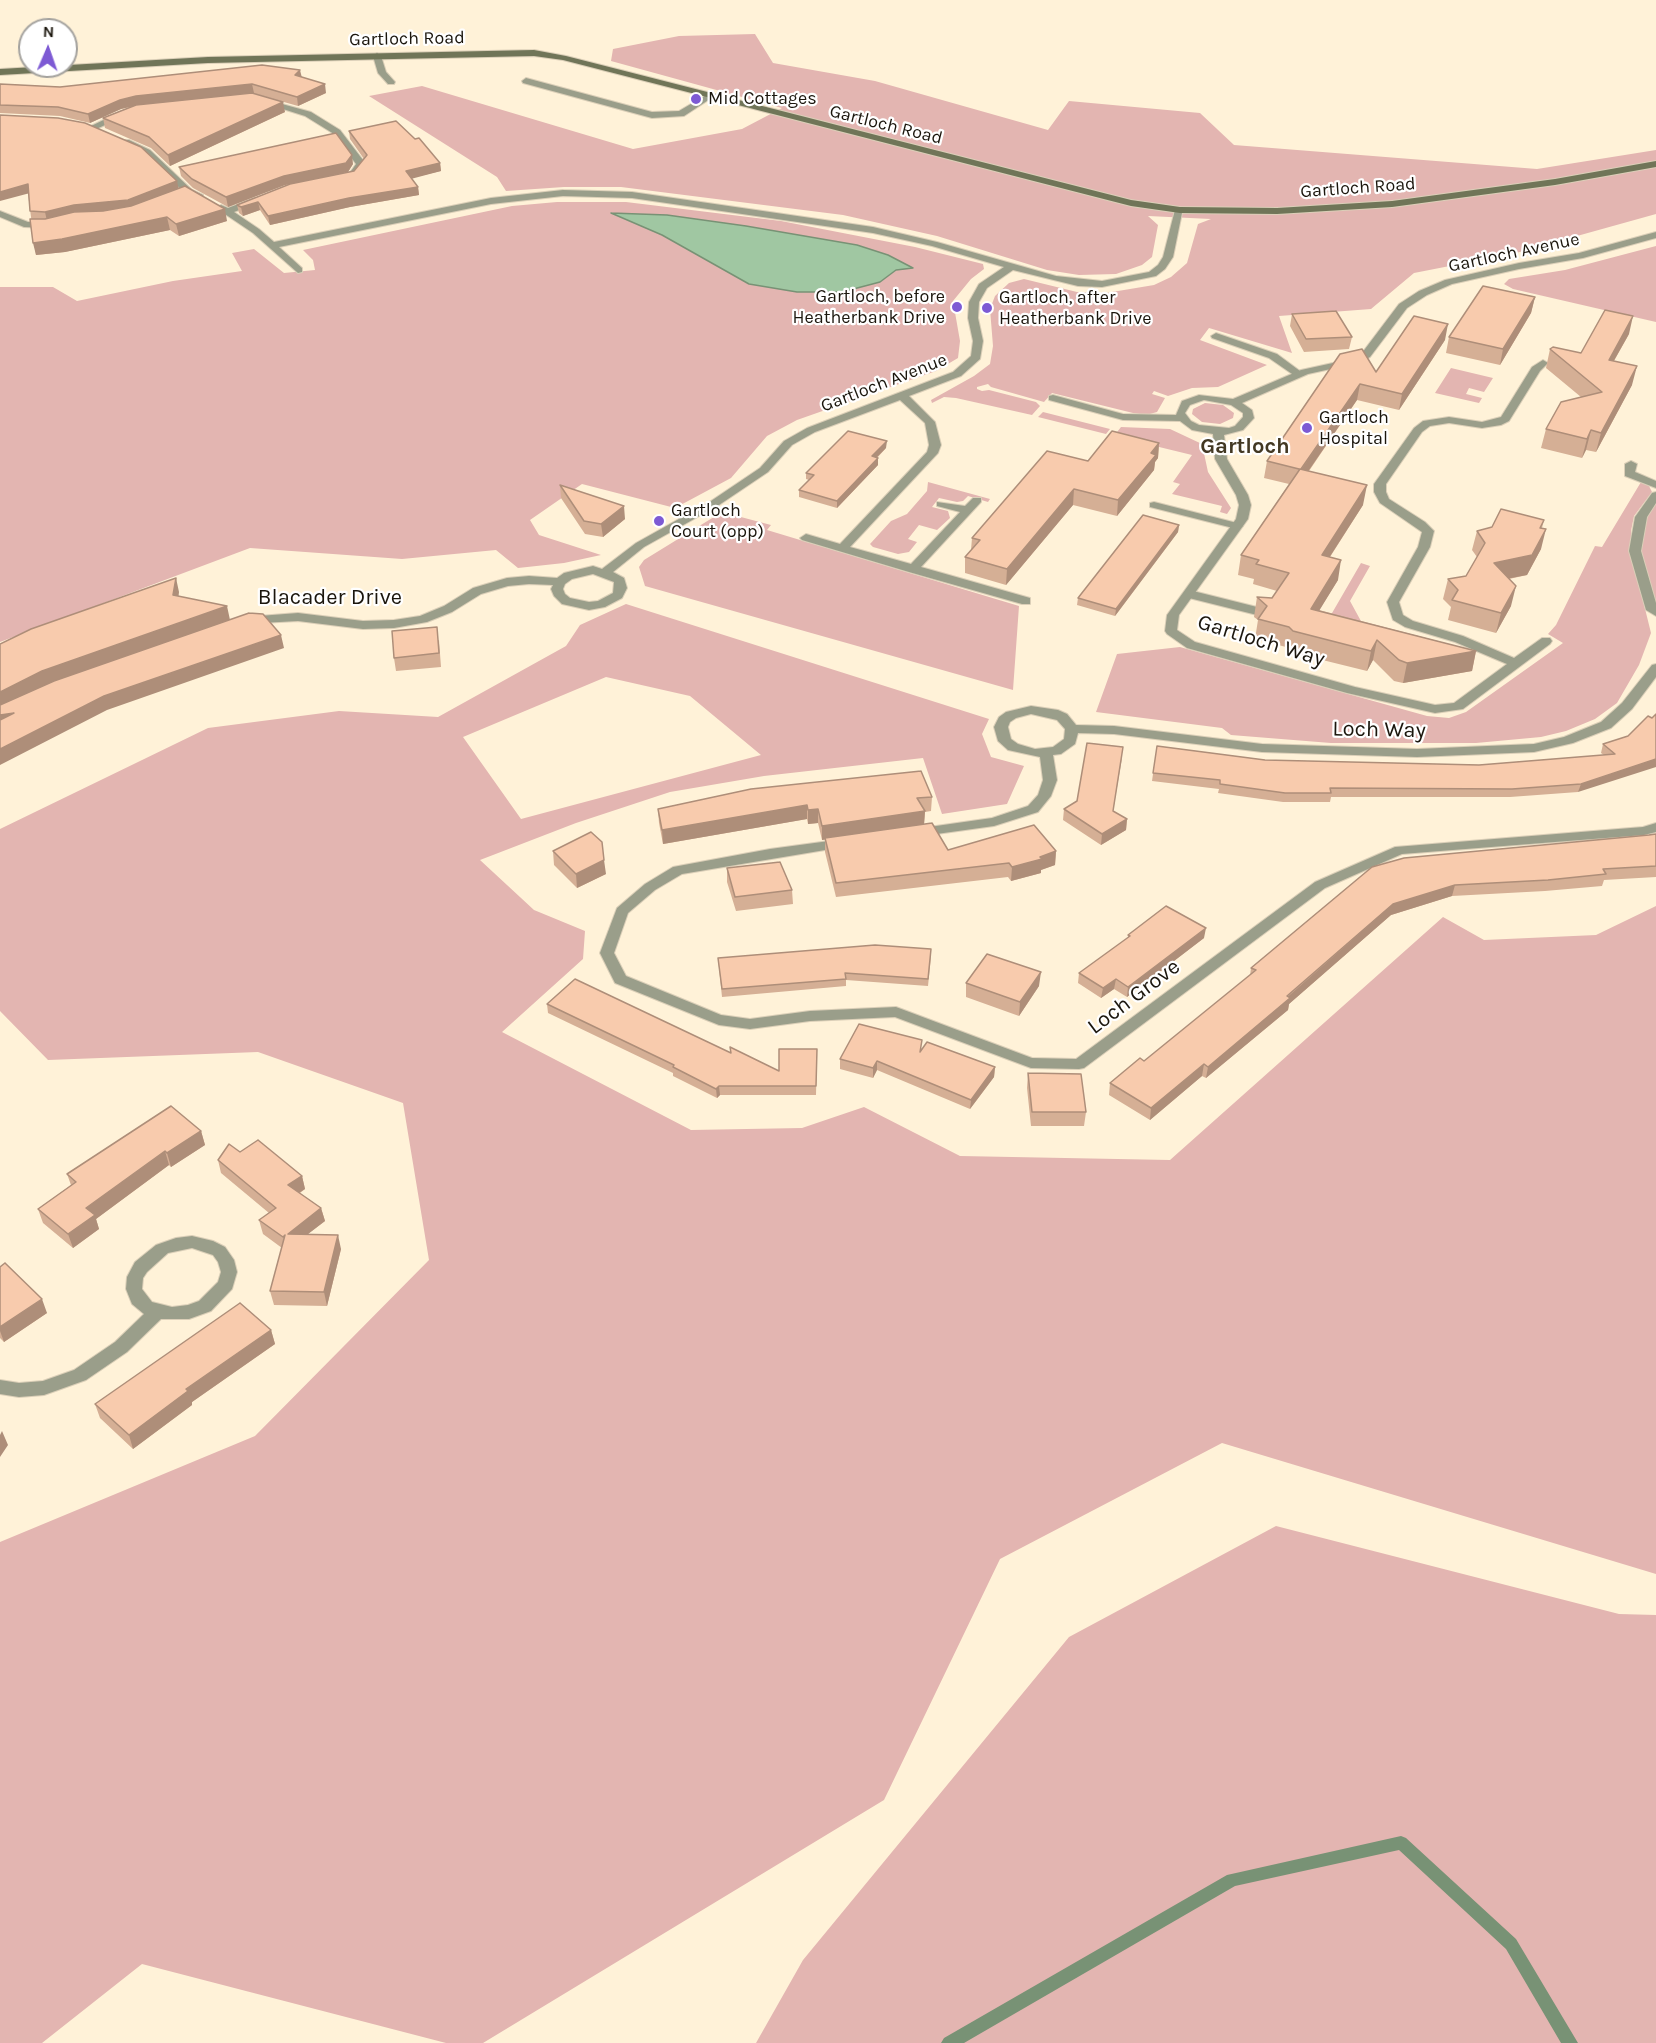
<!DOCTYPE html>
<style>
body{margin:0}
#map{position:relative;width:1656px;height:2043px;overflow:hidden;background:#fff2d8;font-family:Karla,sans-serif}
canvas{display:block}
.north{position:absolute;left:18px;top:18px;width:60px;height:60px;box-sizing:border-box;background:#fff;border:2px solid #a4a29e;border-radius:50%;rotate:2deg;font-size:16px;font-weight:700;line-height:24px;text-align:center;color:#1b160d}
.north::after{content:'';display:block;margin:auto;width:21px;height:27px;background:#7d5ad4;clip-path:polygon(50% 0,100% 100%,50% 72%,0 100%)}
</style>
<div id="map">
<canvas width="1656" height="2043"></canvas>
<div class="north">N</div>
</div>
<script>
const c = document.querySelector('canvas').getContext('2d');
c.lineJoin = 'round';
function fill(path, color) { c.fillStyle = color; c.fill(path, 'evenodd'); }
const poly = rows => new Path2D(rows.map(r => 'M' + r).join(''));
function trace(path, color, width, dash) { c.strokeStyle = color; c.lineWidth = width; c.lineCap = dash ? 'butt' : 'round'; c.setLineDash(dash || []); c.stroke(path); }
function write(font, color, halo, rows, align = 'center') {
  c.font = font + ' Karla,sans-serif'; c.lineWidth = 4.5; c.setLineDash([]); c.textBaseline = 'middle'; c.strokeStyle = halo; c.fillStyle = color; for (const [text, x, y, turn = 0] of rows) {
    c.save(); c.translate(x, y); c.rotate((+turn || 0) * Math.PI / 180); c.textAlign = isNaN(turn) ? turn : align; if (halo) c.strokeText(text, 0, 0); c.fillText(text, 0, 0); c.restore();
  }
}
const green = poly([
 [755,34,773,63,875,81,1048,130,1069,101,1200,113,1234,145,1537,169,1656,150,1656,214,1516,253,1414,273,1371,309,1279,316,1292,353,1209,328,1200,340,1267,365,1218,387,1192,388,1168,396,1154,391,1152,394,1165,398,1157,412,1146,415,1133,413,1052,393,1044,402,991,387,988,384,977,387,977,389,982,391,989,390,1036,402,1040,406,1032,415,956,398,944,397,932,403,931,400,974,376,990,364,993,346,990,309,995,296,1009,283,1024,279,1077,292,1106,293,1154,285,1171,277,1187,263,1198,224,1211,219,1148,216,1158,225,1152,257,1142,265,1116,274,1079,275,1047,270,937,236,843,215,621,187,564,187,506,191,497,177,369,96,422,86,633,149,742,129,782,108,611,61,613,49,679,36],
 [557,202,626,202,781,221,915,247,983,264,984,269,971,279,953,301,960,341,958,358,936,371,797,420,767,436,731,478,675,508,582,484,530,520,539,535,601,555,564,563,518,568,496,550,402,559,250,548,0,642,0,287,53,287,77,301,173,281,242,271,232,253,254,249,284,273,315,270,313,260,303,250,512,206],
 [613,214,667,215,746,226,857,245,911,268,896,270,880,282,697,254,662,235],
 [1656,246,1656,322,1513,289,1504,284,1509,279,1565,270],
 [1451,368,1493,378,1484,392,1469,388,1466,394,1482,398,1479,403,1435,393],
 [1205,403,1223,405,1234,413,1233,418,1220,424,1202,422,1192,414,1193,409],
 [1043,412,1110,429,1106,434,1038,417],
 [1121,427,1170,429,1202,444,1208,472,1231,508,1227,514,1220,512,1222,506,1172,494,1180,484,1173,482,1192,455,1114,436],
 [928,482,990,499,988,502,968,496,963,501,957,502,939,498,932,507,948,511,950,518,937,530,919,525,908,539,917,542,909,552,898,554,873,547,870,544,891,521,907,514,927,491],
 [1641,482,1648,484,1652,492,1634,516,1631,531,1632,556,1651,633,1639,665,1617,703,1595,719,1566,731,1541,737,1476,743,1331,743,1231,735,1222,728,1096,712,1117,654,1180,647,1427,716,1449,718,1466,712,1563,643,1548,634,1556,625,1595,546,1602,547],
 [1656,503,1656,608,1640,559,1642,532,1648,513],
 [722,512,771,525,767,530,1019,606,1013,690,645,586,639,567,644,560],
 [1361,563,1370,566,1350,601,1362,623,1328,620],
 [626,604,989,719,982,734,991,757,1024,766,1007,804,942,814,923,758,764,776,670,792,576,823,480,860,534,910,585,931,583,959,502,1032,691,1130,802,1128,864,1107,960,1156,1170,1160,1443,917,1484,940,1596,935,1656,906,1656,1574,1222,1443,1000,1559,884,1800,483,2043,446,2043,142,1964,42,2043,0,2043,0,1542,255,1436,429,1260,403,1103,258,1052,48,1060,0,1011,0,829,208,728,339,711,438,717,566,646,580,625],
 [606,677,690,696,761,755,521,819,463,737],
 [1276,1526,1619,1614,1656,1615,1656,2043,756,2043,803,1960,1069,1637]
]);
const water = poly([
 [611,213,667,215,746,226,857,245,888,255,913,268,896,270,880,282,842,292,797,292,749,284,662,235,611,213]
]);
const stream = poly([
 [1401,1836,1406,1838,1516,1939,1578,2043,1561,2043,1506,1949,1399,1850,1235,1886,964,2043,941,2043,944,2038,1227,1875,1401,1836]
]);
const lane = poly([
 [526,78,652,112,679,111,706,95,713,97,684,116,652,118,523,83,522,81,526,78],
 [1216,333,1277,354,1304,374,1303,376,1295,376,1269,358,1212,338,1211,336,1216,333],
 [1631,461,1637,464,1635,472,1656,481,1656,488,1625,476,1625,464,1631,461],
 [1656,492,1656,503,1647,517,1641,551,1656,603,1656,616,1646,610,1629,551,1635,517,1652,493,1656,492],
 [1154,502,1241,524,1243,526,1237,529,1150,507,1150,503,1154,502],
 [1189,590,1265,609,1267,612,1261,616,1185,597,1183,594,1189,590]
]);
const street = poly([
 [377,53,381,56,386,72,395,82,394,84,388,84,378,73,373,56,377,53],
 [264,99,311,112,340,130,366,164,355,178,347,180,342,177,349,174,356,164,334,134,305,116,264,103,264,99],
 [122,111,125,112,125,116,94,130,87,128,122,111],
 [123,140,129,140,150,150,192,190,203,195,203,199,197,199,186,194,144,154,123,144,123,140],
 [563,190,632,192,873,227,937,242,1056,276,1102,281,1149,272,1158,265,1163,257,1175,210,1183,208,1173,257,1165,269,1156,276,1102,287,1078,286,1013,270,987,288,979,302,978,318,983,341,980,359,961,376,909,396,935,422,941,445,938,453,850,547,911,564,960,512,937,506,937,502,965,506,973,498,981,498,981,502,921,567,1030,598,1030,604,1022,604,909,572,802,540,800,538,806,534,840,544,927,452,929,445,925,423,900,400,815,432,792,445,768,472,719,505,644,547,613,572,624,578,627,588,622,598,605,607,589,610,562,604,554,596,551,589,553,585,529,584,508,586,481,594,452,612,427,622,394,628,363,629,298,621,242,624,242,618,246,617,298,613,363,621,394,620,420,616,444,606,473,588,507,578,529,576,557,578,564,573,593,566,602,569,636,543,711,501,760,468,784,441,807,428,953,372,971,356,973,341,968,318,969,302,979,284,1004,267,932,246,873,233,632,198,563,196,491,204,279,247,302,268,302,272,298,273,253,233,216,208,221,205,228,208,254,198,260,198,260,202,234,212,259,229,274,242,491,198,563,190],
 [593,574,614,582,613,593,598,601,589,602,570,598,565,594,563,589,565,584,572,579,593,574],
 [0,211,28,222,50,222,55,225,50,228,24,227,0,217,0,211],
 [1656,232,1656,238,1583,258,1519,269,1452,284,1427,295,1407,308,1370,357,1358,363,1308,374,1242,403,1252,410,1254,418,1243,430,1224,435,1227,459,1248,495,1251,505,1248,519,1179,615,1177,630,1195,642,1355,687,1435,705,1454,703,1507,664,1455,642,1405,627,1393,620,1387,602,1418,547,1422,532,1380,503,1374,492,1374,484,1414,428,1423,421,1449,417,1482,422,1501,417,1532,367,1543,360,1548,363,1540,371,1509,421,1501,425,1482,428,1449,423,1430,426,1422,432,1386,484,1386,492,1389,499,1425,522,1434,531,1430,547,1399,602,1403,615,1413,621,1463,636,1514,658,1542,638,1550,638,1552,641,1550,644,1463,709,1435,713,1347,693,1187,648,1167,634,1165,631,1167,615,1236,519,1239,505,1236,495,1215,459,1213,434,1192,430,1180,421,1123,420,1049,400,1049,396,1053,395,1123,414,1176,415,1182,401,1199,395,1233,399,1301,370,1351,359,1362,353,1399,304,1419,291,1445,280,1519,263,1579,253,1656,232],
 [1204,400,1231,405,1243,413,1243,417,1235,426,1229,428,1199,425,1191,421,1185,413,1190,405,1204,400],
 [1656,664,1656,677,1632,709,1611,728,1573,743,1534,752,1417,757,1262,752,1114,734,1078,733,1075,744,1061,754,1053,755,1057,780,1051,796,1038,812,994,826,915,837,908,833,915,829,992,818,1028,806,1038,795,1043,780,1040,757,1008,750,998,741,994,727,999,717,1006,712,1031,706,1058,710,1067,714,1076,725,1114,726,1262,744,1417,749,1534,744,1564,737,1601,722,1622,703,1652,665,1656,664],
 [1031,714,1057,720,1065,729,1064,739,1053,747,1035,749,1018,744,1011,739,1008,727,1010,722,1016,718,1031,714],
 [1656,823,1656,832,1644,835,1402,854,1325,888,1084,1068,1079,1069,1031,1068,895,1017,810,1021,750,1029,719,1025,615,983,600,953,617,908,645,884,673,867,770,849,844,839,851,843,849,846,682,874,655,890,628,913,614,953,626,976,721,1015,750,1019,810,1011,896,1007,1032,1058,1076,1059,1315,882,1395,847,1643,827,1656,823],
 [192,1236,213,1241,225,1247,234,1260,237,1272,232,1289,211,1311,189,1319,161,1319,127,1352,86,1380,44,1395,19,1397,0,1394,0,1380,19,1383,43,1381,74,1370,115,1342,144,1314,132,1304,126,1289,127,1277,135,1262,156,1245,176,1238,192,1236],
 [192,1248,213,1255,218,1262,221,1272,218,1282,199,1301,188,1305,172,1307,152,1302,142,1289,143,1278,147,1272,168,1253,192,1248]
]);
const secondary = poly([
 [534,50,566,56,1131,200,1180,207,1277,208,1392,201,1555,179,1656,161,1656,167,1555,185,1392,207,1277,214,1180,213,1131,206,563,60,534,56,208,63,0,75,0,69,208,57,534,50]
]);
const wall = poly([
 [302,77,326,93,298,106,252,93,285,112,170,166,151,148,105,128,103,118,134,106,121,109,90,123,60,116,0,113,0,84,60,87],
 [0,115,178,188,227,221,179,236,170,230,65,252,36,255,28,194],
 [349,131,440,163,441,171,411,178,418,187,419,195,350,207,270,225,260,210,243,216,239,213,237,205,354,171,364,159,350,139],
 [353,164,348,172,285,185,228,207,193,188,181,176,179,167],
 [1535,297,1531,313,1500,365,1446,353,1449,337],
 [1292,314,1352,337,1349,349,1304,352,1290,326],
 [1629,334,1614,361,1632,385,1596,452,1586,450,1582,458,1541,448,1546,429,1581,397,1546,368,1550,349,1581,353],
 [1445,340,1399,410,1357,400,1309,471,1363,505,1330,557,1338,580,1319,610,1476,651,1472,671,1403,683,1394,681,1373,660,1367,671,1290,652,1286,647,1255,639,1258,620,1254,617,1257,597,1272,598,1277,591,1253,584,1254,579,1238,575,1241,555,1289,484,1264,478,1267,461,1340,354,1376,372],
 [1159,443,1158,458,1155,462,1154,470,1117,516,1073,505,1006,585,965,573,965,557,971,550,972,538,1088,461],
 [886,448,877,458,878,458,878,465,837,508,799,497,799,490,809,480,806,479,806,473],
 [560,485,625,519,603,537,585,534,561,498],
 [1544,520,1542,528,1541,549,1527,575,1509,579,1511,606,1496,633,1448,620,1451,607,1443,599,1448,579,1466,576,1477,557,1472,550,1477,531],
 [1179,525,1178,532,1115,616,1077,605,1078,598],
 [439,640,441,667,396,671,394,658],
 [1652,718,1578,792,1510,797,1331,797,1330,802,1283,802,1218,793,1219,789,1152,781,1157,746,1265,760,1479,765,1604,755,1601,753,1603,744,1628,736],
 [1122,758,1113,811,1127,819,1126,830,1101,845,1063,820,1064,809,1077,801],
 [932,797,931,811,925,812,924,824,948,850,1056,851,1055,865,1041,870,1041,873,1011,881,1008,877,836,897,825,852,825,839,822,840,818,823,808,824,807,819,663,844,659,823,658,809],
 [1656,834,1656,877,1604,880,1602,886,1545,891,1452,896,1391,915,1289,1004,1288,1010,1206,1078,1202,1076,1150,1120,1109,1095,1110,1083,1144,1061,1250,976,1251,968,1372,867,1649,835],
 [553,851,606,874,577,888,554,865],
 [727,868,792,890,793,904,736,911,727,882],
 [1128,935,1204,938,1127,997,1114,989,1101,998,1078,983,1079,973,1128,938],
 [931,956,928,986,846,980,846,986,722,997,718,958],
 [966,983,1039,986,1019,1016,966,997],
 [547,1004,730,1053,730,1047,779,1071,817,1049,816,1095,720,1095,717,1098,673,1076,673,1073,548,1013],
 [921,1051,995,1067,994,1077,970,1109,877,1070,873,1078,840,1069,840,1059],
 [1028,1073,1086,1112,1084,1126,1031,1126,1027,1088],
 [201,1131,205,1145,171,1167,169,1165,96,1219,99,1229,73,1248,43,1223,38,1209,71,1185,67,1174],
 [240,1152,302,1176,305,1189,300,1193,321,1208,325,1221,308,1234,341,1249,327,1306,274,1305,270,1291,282,1248,263,1234,259,1220,269,1213,221,1173,218,1160],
 [0,1267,47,1313,4,1342,0,1338],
 [271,1330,275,1344,192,1402,192,1405,133,1449,100,1418,95,1404]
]);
const shadedWall = poly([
 [300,70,302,78,295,75],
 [252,84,254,93,138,105,121,109,90,123,88,114,120,100,136,96],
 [325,84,326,93,298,106,297,97],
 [283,102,285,112,170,166,168,155],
 [352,155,353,164,348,172,285,185,228,207,226,197,284,176],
 [440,163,441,171,407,180,406,171],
 [177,181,179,190,130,209,47,221,45,212],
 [28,184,30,193,0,201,0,192],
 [418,187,419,195,350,207,270,225,268,216,349,198],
 [258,202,260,210,243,216,241,207],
 [225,209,227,221,179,236,176,224],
 [167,217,170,230,65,252,36,255,33,243],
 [1535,297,1531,313,1500,365,1503,349],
 [1633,316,1629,334,1604,378,1609,360],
 [1448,324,1445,340,1399,410,1402,394],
 [1637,366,1632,385,1596,452,1601,433],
 [1360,384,1357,400,1298,486,1301,470],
 [1591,430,1586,450,1582,458,1587,439],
 [887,441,886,448,871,463,872,456],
 [1159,443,1158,458,1155,462,1154,470,1117,516,1118,500],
 [878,458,878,465,837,508,837,501],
 [1367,485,1363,505,1318,575,1322,555],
 [1074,489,1073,505,1006,585,1007,569],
 [624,506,625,519,603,537,601,524],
 [1179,525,1178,532,1115,616,1116,609],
 [1546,529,1541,549,1527,575,1490,582,1494,563],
 [1341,560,1338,580,1308,629,1311,609],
 [176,578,179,592,177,609,173,595],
 [1516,586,1511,606,1496,633,1501,613],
 [227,606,230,620,0,708,0,692,42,671],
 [281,635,284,648,107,710,0,765,0,749,104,696],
 [1377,640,1373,660,1367,671,1371,651],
 [1476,651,1472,671,1403,683,1407,663],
 [14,713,0,729,0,715],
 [1656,759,1656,767,1578,792,1581,784],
 [807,805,807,819,663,844,662,830],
 [818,809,818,823,808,824,808,810],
 [925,811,924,825,822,840,822,826],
 [1127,819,1126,830,1101,845,1102,834],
 [1056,851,1055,865,1041,870,1041,873,1011,881,1012,867],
 [604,860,606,874,577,888,576,874],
 [1455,885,1452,896,1391,915,1289,1004,1288,1010,1206,1078,1208,1067,1393,904],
 [1206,928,1204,938,1127,997,1128,987],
 [1041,972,1039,986,1019,1016,1020,1002],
 [1116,979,1114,989,1101,998,1103,988],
 [877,1061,877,1070,873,1078,873,1068],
 [1204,1064,1202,1076,1150,1120,1151,1108],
 [995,1067,994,1077,970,1109,971,1100],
 [719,1086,720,1095,717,1098,716,1089],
 [201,1131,205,1145,171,1167,167,1153],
 [165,1151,169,1165,96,1219,99,1229,73,1248,68,1234,86,1208],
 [302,1176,305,1189,291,1198,288,1185],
 [321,1208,325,1221,291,1247,288,1234],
 [338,1235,341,1249,327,1306,324,1292],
 [42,1299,47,1313,4,1342,0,1331,0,1327],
 [271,1330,275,1344,192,1402,192,1405,133,1449,129,1435,186,1389],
 [2,1431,8,1445,0,1457,0,1435]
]);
const building = poly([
 [262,65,300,70,295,75,325,84,297,97,252,84,136,96,120,100,88,114,58,107,0,105,0,84,60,87,262,65],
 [252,93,283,102,168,155,149,137,103,118,136,105,252,93],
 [0,115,58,118,85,123,141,147,177,181,128,200,74,205,45,212,30,211,28,184,0,192,0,115],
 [396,121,415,139,419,138,440,163,406,171,418,187,349,198,268,216,258,202,241,207,237,205,290,184,354,171,367,155,349,131,396,121],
 [336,133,352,155,346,163,284,176,226,197,192,179,179,167,336,133],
 [185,186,225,209,176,224,167,217,62,239,33,243,30,219,45,219,74,212,103,211,131,206,185,186],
 [1483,286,1535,297,1503,349,1449,337,1483,286],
 [1605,310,1633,316,1609,360,1637,366,1601,433,1591,430,1587,439,1546,429,1561,402,1602,392,1550,349,1553,347,1581,353,1605,310],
 [1336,311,1352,337,1306,339,1292,314,1336,311],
 [1414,316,1448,324,1402,394,1360,384,1301,469,1299,469,1267,461,1340,354,1362,349,1376,372,1414,316],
 [848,431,887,441,872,456,878,458,837,501,799,490,814,475,806,473,848,431],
 [1112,431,1159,443,1151,453,1156,455,1118,500,1074,489,1007,569,965,557,980,540,972,538,1047,451,1088,461,1112,431],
 [1300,469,1367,485,1322,555,1341,560,1311,609,1476,651,1407,663,1399,660,1377,640,1371,651,1293,631,1289,627,1258,619,1267,606,1257,597,1272,598,1289,573,1256,564,1259,560,1241,555,1300,469],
 [560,485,624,506,601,524,584,521,560,485],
 [1501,509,1544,520,1540,528,1546,529,1532,555,1494,563,1516,586,1501,613,1452,600,1458,590,1448,579,1466,576,1485,543,1477,531,1492,527,1501,509],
 [1143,515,1179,525,1116,609,1078,598,1143,515],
 [176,578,173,595,227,606,42,671,0,692,0,644,31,629,176,578],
 [249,613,263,614,281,635,104,696,0,749,0,720,14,713,0,715,0,705,54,681,249,613],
 [437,627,439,653,394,658,392,631,437,627],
 [1656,714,1656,759,1581,784,1512,789,1330,788,1331,793,1285,793,1220,784,1220,780,1153,773,1157,746,1265,760,1479,765,1615,754,1603,744,1628,736,1648,716,1652,718,1656,714],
 [1087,743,1123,747,1113,811,1127,819,1102,834,1064,809,1077,801,1087,743],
 [921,771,932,797,917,798,925,811,822,826,818,809,808,810,807,805,662,830,658,809,751,789,921,771],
 [932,823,948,850,1034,825,1056,851,1040,857,1042,859,1012,867,1009,863,836,883,825,838,932,823],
 [591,832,602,842,604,860,576,874,553,851,591,832],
 [1656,834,1656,866,1603,869,1606,874,1548,880,1455,885,1393,904,1287,996,1290,998,1208,1067,1204,1064,1151,1108,1110,1083,1140,1058,1144,1061,1256,970,1251,968,1372,867,1404,858,1649,835,1656,834],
 [780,862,792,890,735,897,727,868,780,862],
 [1166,906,1206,928,1128,987,1116,979,1103,988,1079,973,1130,936,1128,935,1166,906],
 [875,945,931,949,928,979,845,973,846,979,722,989,718,958,875,945],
 [987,954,1041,972,1020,1002,966,983,987,954],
 [575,979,731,1053,730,1047,779,1071,779,1049,817,1049,816,1086,719,1086,716,1089,673,1067,674,1065,547,1004,575,979],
 [859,1024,922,1040,920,1052,927,1042,995,1067,971,1100,877,1061,873,1068,840,1059,859,1024],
 [1028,1073,1081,1074,1086,1112,1032,1112,1028,1073],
 [171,1106,201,1131,167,1153,165,1151,86,1208,95,1215,68,1234,38,1209,76,1182,67,1174,171,1106],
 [258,1140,302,1176,288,1185,321,1208,288,1234,338,1235,324,1292,270,1291,285,1235,283,1237,259,1220,276,1208,218,1160,229,1144,240,1152,258,1140],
 [5,1263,42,1299,0,1327,0,1267,5,1263],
 [240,1303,271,1330,186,1389,188,1391,129,1435,95,1404,240,1303]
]);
const markers = [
 [696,99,6,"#7d5ad4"],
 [957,307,6,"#7d5ad4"],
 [987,308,6,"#7d5ad4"],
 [1307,428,6,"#7d5ad4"],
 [659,521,6,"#7d5ad4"]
];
const farStreetnames = [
 ["Gartloch Road",407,39,-1],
 ["Gartloch Road",886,125,14],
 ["Gartloch Road",1358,188,-4],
 ["Gartloch Avenue",1514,253,-12],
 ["Gartloch Avenue",884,383,-21]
];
const farPoinames = [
 ["Mid Cottages",708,99],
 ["Gartloch, before",945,297,"right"],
 ["Heatherbank Drive",945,318,"right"],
 ["Gartloch, after",999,298],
 ["Heatherbank Drive",999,319],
 ["Gartloch",1319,418],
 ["Hospital",1319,439],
 ["Gartloch",671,511],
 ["Court (opp)",671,532]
];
const farQuarternames = [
 ["Gartloch",1245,447]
];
const streetNames = [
 ["Blacader Drive",330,598],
 ["Gartloch Way",1261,641,17],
 ["Loch Way",1379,730,1],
 ["Loch Grove",1134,997,-37]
];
fill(green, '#e3b5b1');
fill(water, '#a0c7a2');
trace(water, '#789275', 1.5);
fill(stream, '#789275');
trace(lane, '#dbcfb8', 2);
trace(street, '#dbcfb8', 2);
trace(secondary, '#dbcfb8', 2);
fill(lane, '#9a9e8a');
fill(street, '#9a9e8a');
fill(secondary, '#707558');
fill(wall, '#d5af95');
fill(shadedWall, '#ae8e79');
fill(building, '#f8cbad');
trace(building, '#ae8e79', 1.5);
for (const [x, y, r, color] of markers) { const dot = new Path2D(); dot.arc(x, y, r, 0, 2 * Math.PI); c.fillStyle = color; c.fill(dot); trace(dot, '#fff', 2); }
write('18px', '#1b160d', '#fff', farStreetnames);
write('18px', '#1b160d', '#fff', farPoinames, 'left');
write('bold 22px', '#423823', '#fff', farQuarternames);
write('22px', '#1b160d', '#fff', streetNames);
</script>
